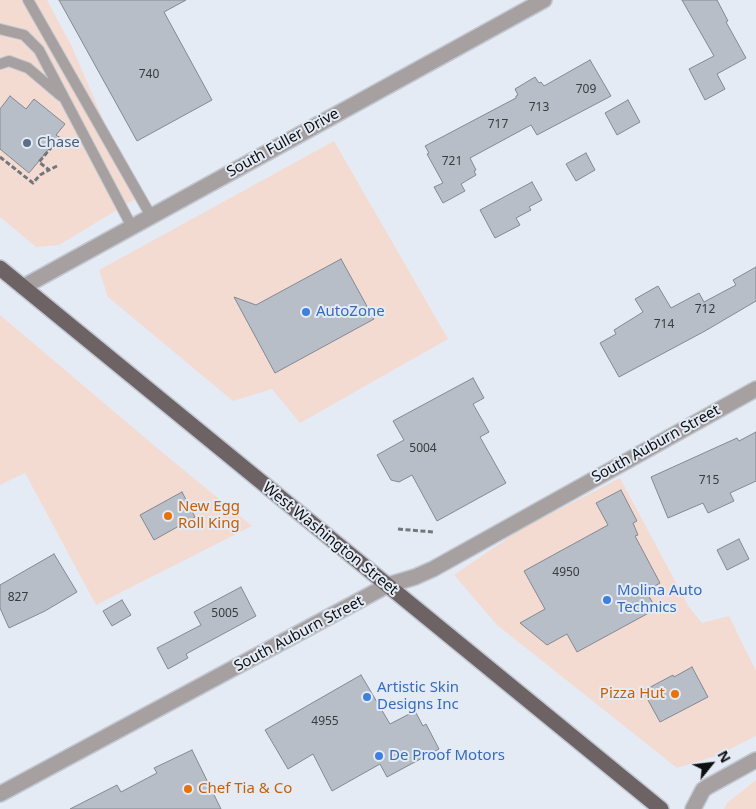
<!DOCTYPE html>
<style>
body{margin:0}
#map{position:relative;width:756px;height:809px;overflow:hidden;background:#e4ebf5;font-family:"Noto Sans",sans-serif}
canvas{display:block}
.north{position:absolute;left:686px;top:739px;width:50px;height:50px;-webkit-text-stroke:4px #e4ebf5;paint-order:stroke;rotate:61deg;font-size:14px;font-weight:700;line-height:20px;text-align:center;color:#0d0f12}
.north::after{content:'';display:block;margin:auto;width:18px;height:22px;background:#0d0f12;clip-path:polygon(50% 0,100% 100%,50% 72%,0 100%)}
</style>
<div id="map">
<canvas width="756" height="809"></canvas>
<div class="north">N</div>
</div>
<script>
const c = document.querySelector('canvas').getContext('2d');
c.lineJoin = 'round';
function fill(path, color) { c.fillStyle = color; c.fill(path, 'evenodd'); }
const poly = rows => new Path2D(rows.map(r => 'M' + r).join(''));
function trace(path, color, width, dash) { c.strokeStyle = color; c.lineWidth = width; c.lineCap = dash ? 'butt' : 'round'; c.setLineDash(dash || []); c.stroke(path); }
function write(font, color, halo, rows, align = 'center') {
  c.font = font + ' "Noto Sans",sans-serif'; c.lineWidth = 4; c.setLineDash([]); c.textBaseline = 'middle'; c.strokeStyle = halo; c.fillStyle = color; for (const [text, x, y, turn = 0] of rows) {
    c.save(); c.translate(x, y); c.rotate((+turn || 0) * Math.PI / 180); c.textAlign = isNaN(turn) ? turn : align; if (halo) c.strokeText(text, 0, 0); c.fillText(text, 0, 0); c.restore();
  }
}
const commercial = poly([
 [0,0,47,0,72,47,137,198,59,245,36,247,0,217],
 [334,141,448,339,300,423,272,389,233,401,108,297,99,270],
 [0,315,163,453,252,526,96,605,25,473,0,485],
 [620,478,689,607,702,623,729,616,756,671,756,736,716,756,677,768,497,625,454,575,521,529],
 [756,780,756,809,724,809,727,803]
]);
const building = poly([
 [59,0,186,0,164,12,212,100,137,141,59,0],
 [682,0,717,0,728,21,726,22,746,58,717,74,725,89,705,100,689,69,714,56,682,0],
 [590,60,611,96,537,135,531,125,470,158,476,170,474,171,476,175,461,184,465,191,443,203,434,187,443,183,427,154,429,153,425,146,516,98,516,96,518,95,515,89,535,77,539,83,541,82,544,86,590,60],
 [10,96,26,109,34,99,65,124,56,135,59,137,29,173,0,149,0,109,10,96],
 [628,100,640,122,617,135,605,113,628,100],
 [586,153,595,170,576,181,566,164,586,153],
 [532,182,542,200,529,207,531,210,516,218,520,225,495,238,480,210,532,182],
 [341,259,374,319,275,373,234,297,256,305,341,259],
 [756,267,756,301,705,331,619,377,600,343,616,334,614,330,643,312,635,299,658,286,671,308,699,293,704,302,736,285,733,280,756,267],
 [473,378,484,398,473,404,489,432,480,437,506,483,437,521,412,475,399,482,391,480,377,455,404,440,393,421,473,378],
 [756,432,756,481,730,493,734,501,708,513,703,503,668,518,651,477,737,438,739,441,756,432],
 [621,490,637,521,633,523,638,535,635,536,660,583,646,591,656,609,577,652,567,634,547,645,520,623,545,609,524,571,608,525,596,503,621,490],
 [182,492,195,517,154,540,140,515,182,492],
 [739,539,749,559,727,570,717,550,739,539],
 [54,554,77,592,45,611,9,628,0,608,0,585,54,554],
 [241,587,256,616,186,654,188,658,168,669,157,648,201,625,194,612,241,587],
 [122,600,131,615,112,626,103,611,122,600],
 [692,667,708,697,660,722,643,691,673,675,674,677,692,667],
 [361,675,390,724,415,711,423,726,426,724,439,749,387,777,380,764,332,791,313,754,288,769,265,730,361,675],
 [192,750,221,809,70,809,117,785,121,792,157,773,154,768,192,750]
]);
const path = poly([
 [0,157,33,183,40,175,49,170],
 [57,166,49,170,39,162,60,137],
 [398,529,433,532]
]);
const service = poly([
 [28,0,151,216],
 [0,29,24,35,39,50,132,227],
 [0,64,9,61,28,68,61,96]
]);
const minor = poly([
 [23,287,544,0],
 [0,794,388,585,415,577,433,569,756,389],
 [693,809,703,790,707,787,756,760]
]);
const primary = poly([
 [0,268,661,809]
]);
const markers = [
 [27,143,5,"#5c6f8a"],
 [306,312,5,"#3f7fe0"],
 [168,516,5,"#e8710a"],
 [607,600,5,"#3f7fe0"],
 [675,694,5,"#e8710a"],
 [367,697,5,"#3f7fe0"],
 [379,756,5,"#3f7fe0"],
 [188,789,5,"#e8710a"]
];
const numberNames = [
 ["740",149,75],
 ["709",586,90],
 ["713",539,108],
 ["717",498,125],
 ["721",452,162],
 ["712",705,310],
 ["714",664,325],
 ["5004",423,449],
 ["715",709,481],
 ["4950",566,573],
 ["827",18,598],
 ["5005",225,614],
 ["4955",325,722]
];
const serviceNames = [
 ["Chase",37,143]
];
const streetNames = [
 ["South Fuller Drive",283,143,-29],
 ["South Auburn Street",656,444,-29],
 ["West Washington Street",330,539,39],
 ["South Auburn Street",299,634,-28]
];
const shopNames = [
 ["AutoZone",316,312],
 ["Molina Auto",617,591],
 ["Technics",617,608],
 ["Artistic Skin",377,688],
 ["Designs Inc",377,705],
 ["De Proof Motors",389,756]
];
const foodNames = [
 ["New Egg",178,507],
 ["Roll King",178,524],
 ["Pizza Hut",665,694,"right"],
 ["Chef Tia & Co",198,789]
];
fill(commercial, '#f4dbd2');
fill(building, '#b7bec7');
trace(building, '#838992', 1);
trace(service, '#c2c8d1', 12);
trace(minor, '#c2c8d1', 18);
trace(primary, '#c2c8d1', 18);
trace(path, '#72777d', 3, [5, 2.5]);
trace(service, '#a6a0a1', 10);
trace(minor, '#a6a0a1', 15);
trace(primary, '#6d6365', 15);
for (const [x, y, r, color] of markers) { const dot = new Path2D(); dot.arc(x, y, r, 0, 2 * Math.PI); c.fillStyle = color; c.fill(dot); trace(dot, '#e4ebf5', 2); }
write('12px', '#383b3f', null, numberNames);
write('15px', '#4e5e75', '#e4ebf5', serviceNames, 'left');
write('15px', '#0d0f12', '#e4ebf5', streetNames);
write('15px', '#366cbe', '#e4ebf5', shopNames, 'left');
write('15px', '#c56008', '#e4ebf5', foodNames, 'left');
</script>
